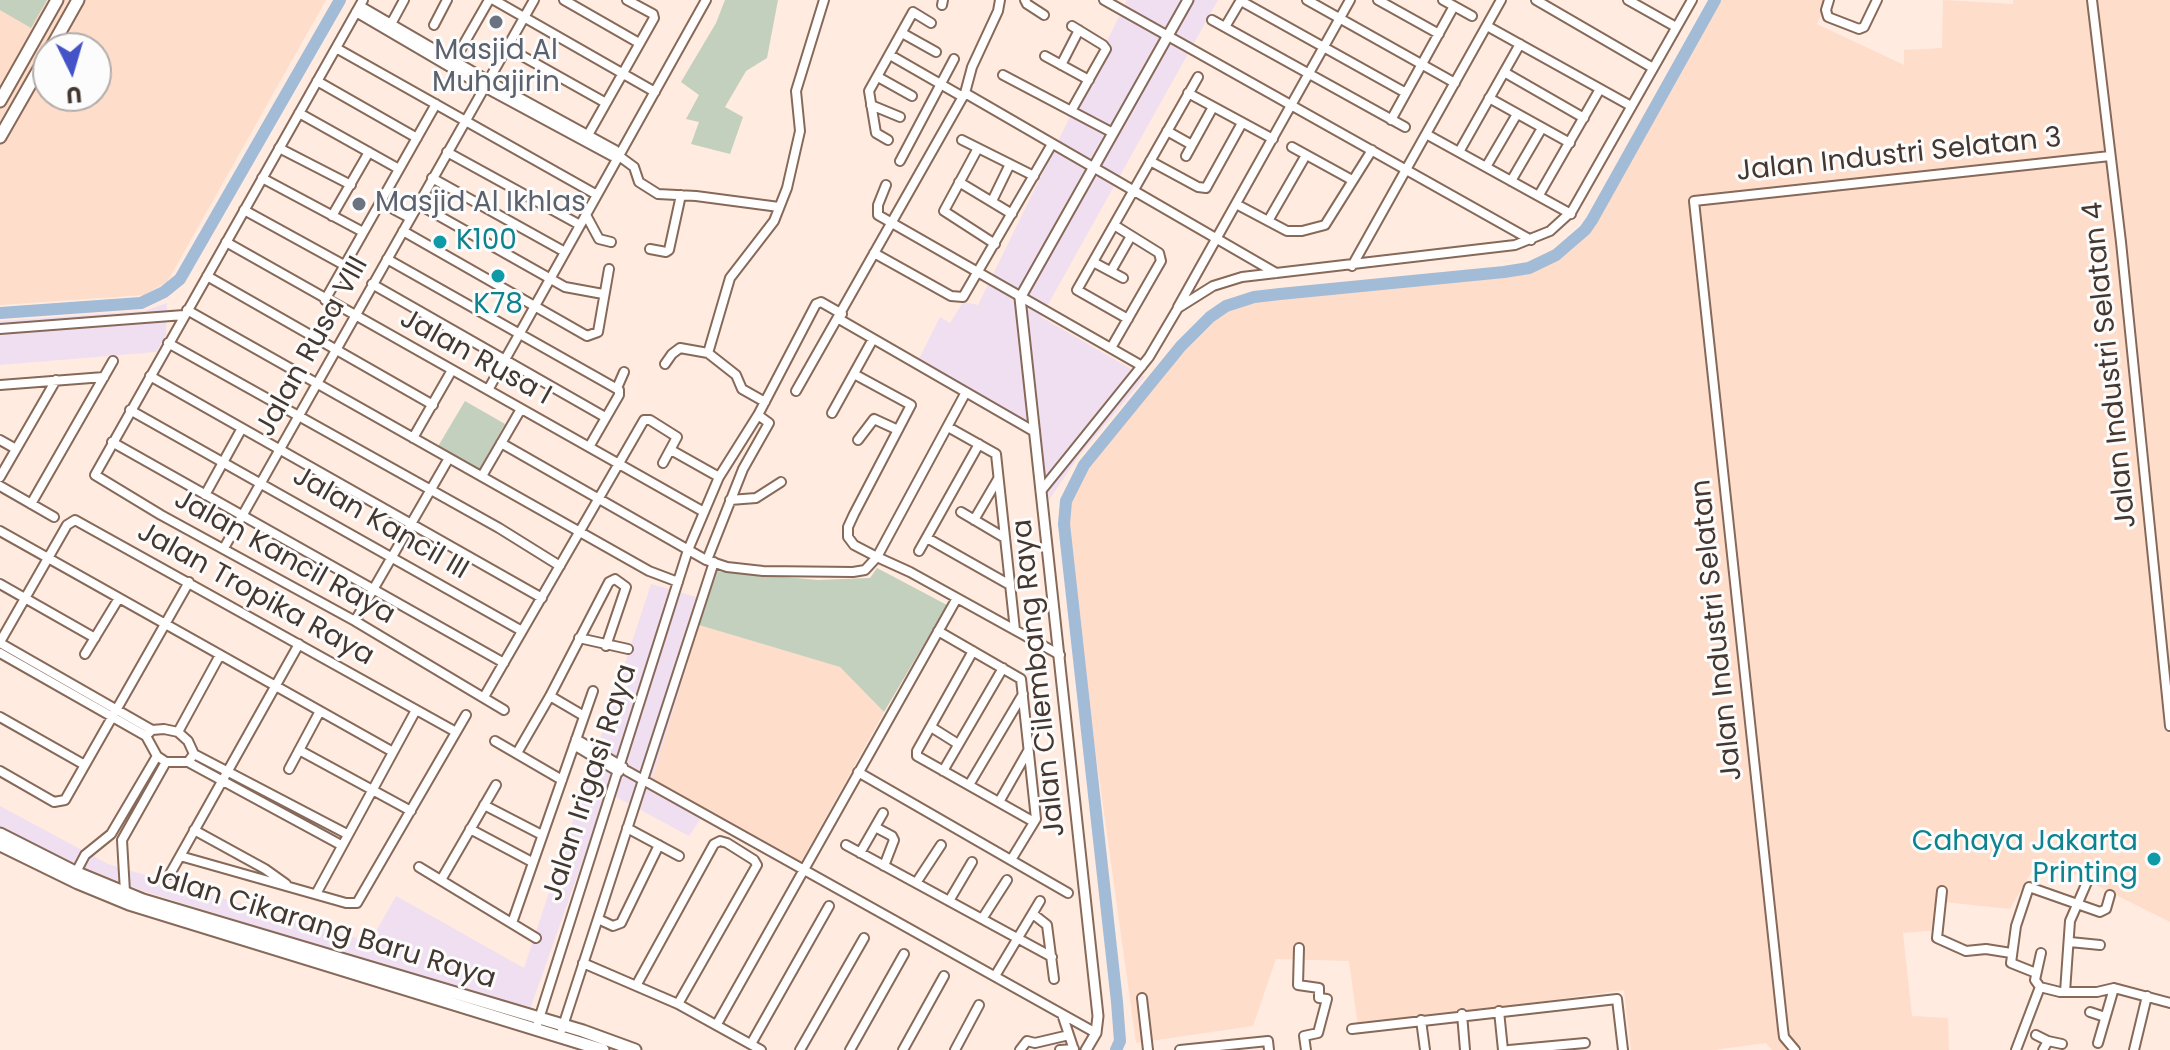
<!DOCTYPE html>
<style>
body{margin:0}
#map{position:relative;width:2170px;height:1050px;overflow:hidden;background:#ffebdf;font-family:Poppins,sans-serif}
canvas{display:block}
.north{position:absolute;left:32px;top:32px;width:80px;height:80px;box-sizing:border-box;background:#fcfcfc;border:2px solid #b2adaa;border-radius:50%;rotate:175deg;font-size:22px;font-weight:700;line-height:32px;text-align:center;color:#44372f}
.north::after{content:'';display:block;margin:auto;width:28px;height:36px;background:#4454c8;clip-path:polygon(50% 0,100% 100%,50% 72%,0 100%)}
</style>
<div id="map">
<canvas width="2170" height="1050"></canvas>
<div class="north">U</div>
</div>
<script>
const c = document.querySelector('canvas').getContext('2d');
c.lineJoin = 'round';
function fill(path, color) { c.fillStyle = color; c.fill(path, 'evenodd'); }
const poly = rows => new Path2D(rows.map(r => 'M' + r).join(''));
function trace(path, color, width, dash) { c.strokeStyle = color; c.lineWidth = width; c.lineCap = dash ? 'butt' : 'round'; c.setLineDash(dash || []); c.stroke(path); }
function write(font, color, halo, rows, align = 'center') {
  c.font = font + ' Poppins,sans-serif'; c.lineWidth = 6; c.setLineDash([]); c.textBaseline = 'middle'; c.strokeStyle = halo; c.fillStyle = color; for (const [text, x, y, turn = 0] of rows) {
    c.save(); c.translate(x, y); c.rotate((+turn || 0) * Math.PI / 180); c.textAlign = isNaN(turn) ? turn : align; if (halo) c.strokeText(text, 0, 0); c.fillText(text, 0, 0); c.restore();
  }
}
const commercial = poly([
 [1127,0,1218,0,1041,317,1145,377,1079,456,1049,500,1038,422,1024,424,991,401,917,363,940,317,950,323,963,302,978,305],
 [167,303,166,336,156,352,0,365,0,321,145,311],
 [651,584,707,600,652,780,706,811,689,836,607,792,529,1012,143,891,23,843,0,829,0,806,108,864,370,942,396,896,524,968]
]);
const built = poly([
 [0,0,326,0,167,282,144,295,0,305],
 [48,48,96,48,96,96,48,96],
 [1715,0,1828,0,1817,24,1904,65,1904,50,1942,48,1943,0,2013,4,2013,0,2170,0,2170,922,2040,857,2010,909,1944,902,1937,930,1903,933,1912,1016,1948,1018,1949,1050,1772,1050,1766,1043,1714,1050,1631,1050,1624,990,1358,1027,1349,961,1276,959,1253,1026,1136,1043,1064,524,1066,501,1084,465,1210,317,1226,306,1254,297,1529,268,1556,255,1588,226],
 [699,625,840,667,884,712,800,864,652,780]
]);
const green = poly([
 [0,0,47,0,31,28,0,10],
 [725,0,778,0,767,58,746,71,725,107,743,117,730,154,691,144,699,122,686,119,699,95,681,82,716,23],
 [465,401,505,424,479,470,437,448],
 [877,568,947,605,884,712,840,667,699,625,715,571,818,580,870,578]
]);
const river = poly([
 [0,313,141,303,164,292,180,279,340,0],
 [1116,1050,1120,1041,1117,1002,1064,524,1066,501,1084,465,1181,346,1210,317,1226,306,1254,297,1280,294,1504,272,1529,268,1556,255,1585,230,1592,220,1715,0]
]);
const minor = poly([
 [363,0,95,475,161,515,355,621,504,710],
 [494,0,655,92],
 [564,0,639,43],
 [1025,0,1027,4,1044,15],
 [1104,0,1531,240],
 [1307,0,1455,83],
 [1378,0,1439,34],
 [1443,0,1472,16],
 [1536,0,1653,68],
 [1628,0,1676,27],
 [1829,0,1826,10,1828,17,1859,29,1864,27,1877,0],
 [2092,0,2121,242,2170,726],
 [1241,1,1406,93],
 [942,5,943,0],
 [360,6,489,81,615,150,619,156,634,167,639,182,658,194,696,196,779,207],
 [356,12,484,87,612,156,619,156],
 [1212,20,1405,127],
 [391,24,404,0],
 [434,25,447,0],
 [1487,26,1631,106],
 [1225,27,1241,0],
 [902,33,936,52],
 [336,48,597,195],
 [508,48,606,103],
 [890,55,963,97],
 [1045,56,1089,80],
 [454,61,489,0],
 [1061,65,1079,30],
 [1504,72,1584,118],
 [1003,75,1113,133],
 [878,77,912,96],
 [317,81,417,138],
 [965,93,1276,273],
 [1188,93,1273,139],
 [1489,98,1570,143],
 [871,105,900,117],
 [1071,111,1106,49,1103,45,1072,26],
 [299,113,399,169],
 [1391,120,1454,6],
 [1167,131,1192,145],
 [1426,134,1571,214],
 [588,135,654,18,653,14,627,0],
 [888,140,876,133,869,91,913,12,931,23],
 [962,140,1034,176],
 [1292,147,1352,180],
 [279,148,351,185],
 [978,148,944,211,995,244],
 [447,152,580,225],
 [1459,152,1520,44],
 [1186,156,1213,107],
 [900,161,954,59],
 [1150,161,1198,187,1206,188,1242,123],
 [1486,167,1517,114],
 [262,178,363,232],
 [432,178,565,252],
 [1511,181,1542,128],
 [959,182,1012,214],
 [886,185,878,205,878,215,1142,366],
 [1539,195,1600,89],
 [992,201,1010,164],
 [380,202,410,218],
 [418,204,565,287,603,294],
 [1236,204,1287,231,1302,231,1325,225,1372,150],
 [244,210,344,265],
 [586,215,599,239,611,242],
 [332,216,369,152],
 [1268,221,1306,155],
 [403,231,587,336,598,332,609,269],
 [226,242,704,512],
 [650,249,666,252,669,250,681,195],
 [874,253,951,296,963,297,1052,144],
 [387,259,619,390,619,395,589,447],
 [1093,262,1123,278],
 [1352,266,1501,0],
 [1111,271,1131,236],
 [207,276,433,405],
 [372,284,605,417],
 [325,300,436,104],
 [1178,307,1350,0],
 [187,310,649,571,678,582],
 [839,319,1035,432],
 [1128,319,1077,290,1198,77],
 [0,329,184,315],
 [168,343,499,528,560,566],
 [1111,348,1161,261,1159,253,1114,225],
 [665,364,672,354,680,348,708,353],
 [854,374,911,405,854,514,848,527,848,537,854,545,877,557,910,572,1060,655],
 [150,376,542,598],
 [0,385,104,377],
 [617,388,624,372],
 [488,390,706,0],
 [796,391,965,93,972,67,998,11,1000,0],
 [765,402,742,389,736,375,708,353,730,278,774,221,787,188,800,131,796,91,824,0],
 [130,410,522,631],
 [832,413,873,339],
 [948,427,996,454,1015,630],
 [413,438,452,370],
 [0,440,16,449],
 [858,440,874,419,898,430],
 [112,442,504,663],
 [501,443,706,560,727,567,763,571,853,572,865,570,877,557,966,392],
 [671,450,719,477],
 [482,476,521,409],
 [0,477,56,380],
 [0,486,54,517],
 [1041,491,1149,357,1178,308,1213,286,1242,277,1515,245,1550,231,1572,211,1692,0],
 [205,495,242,428],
 [730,500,756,498,781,482],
 [31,504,113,361],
 [961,512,1005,538],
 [974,520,998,479],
 [0,531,393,752],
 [927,538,1010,585],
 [224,548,534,0],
 [919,551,979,444],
 [707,560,743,469,769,423,758,415],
 [0,584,95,638],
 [355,621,449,458],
 [938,631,1021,679,1036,819,1011,860],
 [579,638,628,649],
 [0,642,67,525,75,520,456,732],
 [0,643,152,730],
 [973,651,917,751,917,756,1034,822],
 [0,653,146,736],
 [85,654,119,598],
 [550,696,584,716],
 [484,697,644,420,650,420,677,437,663,463],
 [0,717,83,764],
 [931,727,958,744],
 [178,732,220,655],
 [576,739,623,767],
 [495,741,562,780],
 [574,745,619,772],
 [299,750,411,811],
 [517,753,550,696,609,582,615,579,626,587,606,646],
 [194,754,347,834],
 [188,762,194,754,188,741,178,732,164,729,152,730,146,736,157,756,166,762,188,762,341,845],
 [289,769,320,711],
 [0,771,54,802,65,800,189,582],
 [627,771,1096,1033],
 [943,771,1003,668],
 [858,772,1068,893],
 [969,785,1023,694],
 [999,802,1028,751],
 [484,805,542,835],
 [875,827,892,836,894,840,884,866],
 [627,828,679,856],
 [470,829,532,862],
 [194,830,265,869,286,884],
 [846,845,1052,957],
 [860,853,883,813],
 [180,856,346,903,357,903,466,715],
 [419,867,536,938],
 [170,874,299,644],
 [74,876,85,855,111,834,157,756],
 [441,880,496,785],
 [916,883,941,845],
 [1942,891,1937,938,1966,951,1986,949,2011,953],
 [125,892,122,840,166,762],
 [316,894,416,710],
 [949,901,972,862],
 [1033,914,1047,925,1054,979],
 [598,919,613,926,621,923,659,845],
 [982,919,1007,880],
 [512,923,593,691],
 [2070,942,2100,945],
 [1299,948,1298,985,1319,988,1319,998,1327,999,1318,1033,1304,1036,1306,1050],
 [583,963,678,1004,761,1050],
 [2036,973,2011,963,2016,926,2029,887,2100,912,2106,909,2110,895],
 [995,976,1040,901],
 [637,984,714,844,720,841,727,843,754,860,757,865,678,1004],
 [2040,987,2060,992,2097,992,2114,988,2170,1003],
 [2065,992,2070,921,2087,882],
 [1142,998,1148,1050],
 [1499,1011,1503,1050],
 [2090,1012,2105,1017],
 [1062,1014,1074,1050],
 [1462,1014,1465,1050],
 [1421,1020,1425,1050],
 [538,1022,688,550,719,477,758,415,816,304,821,302,842,314],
 [717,1024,957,598],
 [562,1029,714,562],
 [1352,1029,1617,999,1623,1050],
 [2036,1035,2048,1041],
 [2098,1043,2114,988],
 [751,1044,829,906],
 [800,1050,864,938],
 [850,1050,904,954],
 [903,1050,944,976],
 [955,1050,979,1005],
 [1020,1050,1027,1041,1035,1043,1069,1035],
 [1060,1050,1074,1049],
 [1180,1050,1268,1041,1269,1050],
 [1509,1050,1585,1043],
 [1795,1050,1784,1037,1783,1029,1694,201,2110,156],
 [2016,1050,2040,987,2035,980,2041,953],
 [2043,1050,2048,1041,2062,1044],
 [2134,1050,2147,996]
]);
const tertiary = poly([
 [1086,1050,1096,1033,1098,1016,1020,298,1188,0]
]);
const secondary = poly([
 [51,48,78,0],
 [0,101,57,0],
 [0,137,48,53],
 [0,834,75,872,143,900,583,1031,635,1050],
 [0,845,78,883,129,904,603,1050]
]);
const markers = [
 [496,22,8,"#6b7280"],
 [359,204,8,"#6b7280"],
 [440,242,8,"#0f9aa8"],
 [498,276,8,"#0f9aa8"],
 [2154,859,8,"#0f9aa8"]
];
const worshipNames = [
 ["Masjid Al",496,52],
 ["Muhajirin",496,84],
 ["Masjid Al Ikhlas",375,204,"left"]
];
const streetNames = [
 ["Jalan Industri Selatan 3",1899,156,-6],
 ["Jalan Rusa VIII",313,347,-61],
 ["Jalan Rusa I",475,358,29],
 ["Jalan Industri Selatan 4",2111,365,-96],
 ["Jalan Kancil III",380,524,30],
 ["Jalan Kancil Raya",284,558,29],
 ["Jalan Tropika Raya",255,595,29],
 ["Jalan Industri Selatan",1718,630,-96],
 ["Jalan Cilembang Raya",1040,678,-96],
 ["Jalan Irigasi Raya",591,783,-72],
 ["Jalan Cikarang Baru Raya",321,928,17]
];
const cultureNames = [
 ["K100",456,242],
 ["K78",498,306,"center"],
 ["Cahaya Jakarta",2138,843,"right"],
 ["Printing",2138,875,"right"]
];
fill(commercial, '#f0dff0');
fill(built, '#feddcb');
fill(green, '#c2d0bd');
trace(river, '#a2bbd7', 12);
trace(minor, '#866959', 12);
trace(tertiary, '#866959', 13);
trace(secondary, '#866959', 15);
trace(minor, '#fff', 8);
trace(tertiary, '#fff', 9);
trace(secondary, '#fff', 11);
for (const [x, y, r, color] of markers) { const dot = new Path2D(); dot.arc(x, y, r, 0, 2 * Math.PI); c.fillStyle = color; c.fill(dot); trace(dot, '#fcfcfc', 3); }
write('28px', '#5b616d', '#fcfcfc', worshipNames);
write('28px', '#44372f', '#fcfcfc', streetNames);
write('28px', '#0d838f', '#fcfcfc', cultureNames, 'left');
</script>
